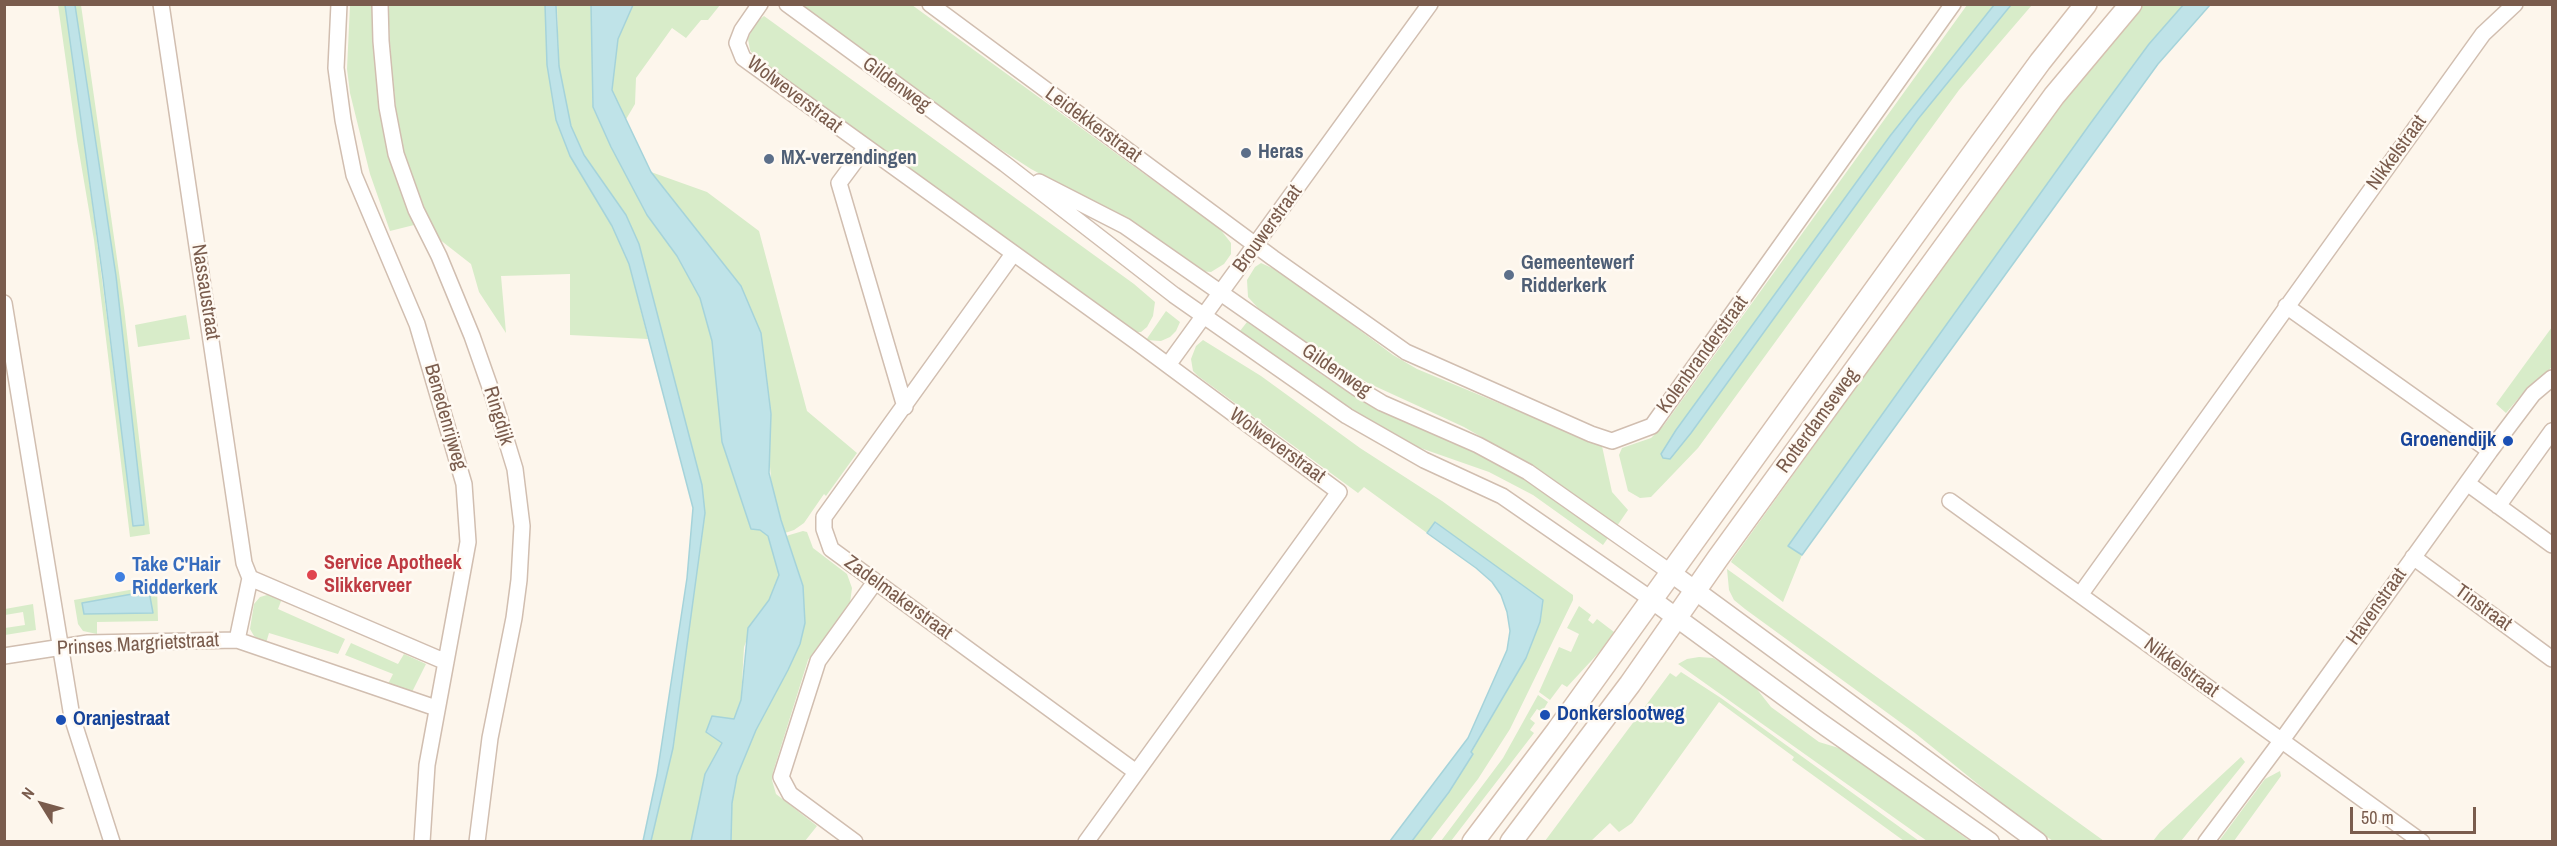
<!DOCTYPE html>
<style>
body{margin:0}
#map{position:relative;width:2557px;height:846px;overflow:hidden;background:#fdf6ec;font-family:"Archivo Narrow",sans-serif}
canvas{display:block}
.frame{position:absolute;inset:0;border:6px solid #7a5c4d;pointer-events:none}
.north{position:absolute;left:12px;top:774px;width:60px;height:60px;-webkit-text-stroke:4px #fffaf3;paint-order:stroke;rotate:307deg;font-size:16px;font-weight:700;line-height:24px;text-align:center;color:#7a5c4d}
.north::after{content:'';display:block;margin:auto;width:21px;height:27px;background:#7a5c4d;clip-path:polygon(50% 0,100% 100%,50% 72%,0 100%)}
.scale{position:absolute;left:2350px;top:807px;width:126px;height:27px;box-sizing:border-box;border:3px solid #7a5c4d;border-top:0;padding-left:8px;font-size:18px;line-height:21px;white-space:nowrap;color:#7a5c4d;-webkit-text-stroke:4px #fffaf3;paint-order:stroke}
</style>
<div id="map">
<canvas width="2557" height="846"></canvas>
<div class="frame"></div>
<div class="north">N</div>
<div class="scale">50 m</div>
</div>
<script>
const c = document.querySelector('canvas').getContext('2d');
c.lineJoin = 'round';
function fill(path, color) { c.fillStyle = color; c.fill(path, 'evenodd'); }
const poly = rows => new Path2D(rows.map(r => 'M' + r).join(''));
function trace(path, color, width, dash) { c.strokeStyle = color; c.lineWidth = width; c.lineCap = dash ? 'butt' : 'round'; c.setLineDash(dash || []); c.stroke(path); }
function write(font, color, halo, rows, align = 'center') {
  c.font = font + ' "Archivo Narrow",sans-serif'; c.lineWidth = 5; c.setLineDash([]); c.textBaseline = 'middle'; c.strokeStyle = halo; c.fillStyle = color; for (const [text, x, y, turn = 0] of rows) {
    c.save(); c.translate(x, y); c.rotate((+turn || 0) * Math.PI / 180); c.textAlign = isNaN(turn) ? turn : align; if (halo) c.strokeText(text, 0, 0); c.fillText(text, 0, 0); c.restore();
  }
}
const green = poly([
 [58,5,65,5,72,48,134,526,144,525,116,276,75,5,81,5,124,308,150,534,130,537,94,240,77,140],
 [350,5,376,5,377,35,418,224,390,231,370,174,350,93,347,69],
 [388,5,545,5,547,65,556,120,570,156,612,226,629,264,648,339,570,335,570,274,501,276,506,333,479,292,471,264,439,239,415,193,400,148,391,61],
 [557,5,591,5,593,108,611,147,647,215,677,256,700,298,712,341,722,442,751,529,760,530,768,536,779,575,769,600,755,618,744,647,741,700,734,719,707,732,722,743,705,774,691,841,651,841,673,748,705,513,702,485,639,244,626,215,584,155,571,126,559,66],
 [633,5,720,5,708,20,701,20,686,38,672,28,636,78,635,104,625,121,612,90,618,39],
 [802,5,912,5,1220,229,1231,243,1231,254,1224,264,1211,272,1199,271,1126,220,1031,169,1000,149,809,12],
 [1967,5,1994,5,1890,136,1676,430,1691,433,1918,119,2011,5,2032,5,1959,90,1698,448,1651,497,1640,498,1628,491,1619,455,1622,448,1651,438,1664,425],
 [2142,5,2184,5,2149,44,2090,124,1788,546,1802,555,1783,602,1731,562,1732,560,1992,198,2084,74],
 [764,16,1134,284,1155,302,1153,316,1147,327,1141,332,1135,332,756,59,750,50,748,39,754,24],
 [651,172,707,192,759,231,807,411,857,453,826,496,824,494,804,523,794,530,785,533,772,490,769,455,771,414,741,286],
 [1261,263,1283,273,1393,355,1417,369,1602,446,1612,492,1628,510,1617,526,1532,468,1490,442,1464,427,1368,383,1344,369,1258,308,1248,297,1247,280,1255,267],
 [1166,311,1180,322,1176,331,1170,337,1161,341,1146,340],
 [186,315,190,339,138,347,135,325],
 [1247,322,1334,383,1390,413,1490,456,1546,490,1610,535,1603,545,1533,495,1489,472,1409,444,1345,410,1240,331],
 [2552,327,2552,367,2523,393,2506,413,2496,404],
 [1203,340,1261,376,1360,448,1442,501,1573,595,1573,600,1510,729,1478,779,1430,841,1412,841,1449,792,1473,754,1471,753,1526,658,1540,622,1436,522,1427,533,1364,487,1358,493,1198,376,1193,371,1191,359,1196,346],
 [803,531,807,532,813,548,847,574,852,588,850,603,808,660,773,772,772,780,776,794,817,826,805,841,731,842,732,803,737,776,756,730,788,670,800,644,805,623,803,586,786,536],
 [1727,569,1741,579,2104,841,2053,841,2022,820,1915,733,1745,609,1734,600,1729,590],
 [157,585,158,621,97,622,97,634,83,631,78,624,74,600],
 [274,593,283,596,278,609,345,639,338,654,269,633,266,643,254,636,250,629,254,604,260,597],
 [33,604,36,630,5,635,5,628,25,625,23,612,5,615,5,609],
 [1579,606,1591,615,1588,620,1593,624,1597,619,1614,632,1604,647,1567,687,1562,684,1550,700,1539,692,1559,647,1571,652,1579,634,1567,628],
 [351,643,398,664,404,654,426,664,412,692,388,684,393,674,345,655],
 [1699,657,1713,658,1725,665,1756,688,1771,707,1819,742,1842,749,1970,841,1927,841,1678,664,1687,659],
 [1681,672,1721,698,1919,841,1904,841,1792,760,1794,757,1719,702,1632,823,1619,832,1610,823,1591,841,1545,841,1670,673,1676,677],
 [1538,695,1548,702,1542,712,1537,709,1530,719,1535,723,1530,730,1534,733,1451,841,1441,841,1503,758],
 [2241,757,2245,762,2181,841,2153,841,2160,832],
 [2280,771,2281,776,2234,841,2219,841,2265,779]
]);
const water = poly([
 [2184,4,2210,5,2158,64,1802,555,1788,546,2090,124,2149,44,2184,4],
 [65,5,75,5,116,276,144,525,133,526,103,279,65,5],
 [545,5,556,5,559,66,571,126,584,155,626,215,639,244,702,485,705,513,673,748,651,841,643,841,657,775,687,578,693,508,629,264,612,226,570,156,556,120,547,65,545,5],
 [591,5,633,5,618,39,612,90,651,172,741,286,761,333,771,414,769,473,781,520,803,586,805,623,800,644,788,670,756,730,737,776,732,803,731,841,691,841,705,774,722,743,706,732,712,716,734,719,741,700,748,628,769,600,779,575,768,536,760,530,751,529,722,442,712,341,700,298,677,256,647,215,611,147,593,107,591,5],
 [1994,5,2011,5,1918,119,1691,433,1670,459,1663,458,1661,454,1676,430,1890,136,1994,5],
 [1435,522,1543,600,1540,622,1526,658,1471,752,1473,754,1449,792,1412,841,1390,841,1468,738,1507,650,1510,631,1507,612,1501,595,1492,582,1476,568,1427,533,1435,522],
 [149,591,153,613,84,614,82,603,149,591]
]);
const minor = poly([
 [161,4,244,563,250,578],
 [339,4,336,68,343,120,354,175,417,324,464,484,468,542,427,765,422,842],
 [380,4,381,41,387,107,396,154,416,210,439,256,472,336,491,390,515,469,522,526,519,580,514,618,490,738,477,842],
 [760,4,742,30,737,43,743,58,1138,343,1339,492,1086,842],
 [787,4,1005,164,1174,295,1347,416,1424,460,1502,496,1651,599],
 [930,4,1273,258,1406,352,1591,434,1612,441,1652,426,1953,4],
 [865,148,839,183,905,407],
 [1039,182,1125,226,1357,388,1382,403,1478,445,1528,472,1670,572],
 [1013,254,824,517,824,529,831,549,1136,772],
 [4,303,72,717,112,842],
 [2286,306,2490,451],
 [1168,365,1430,4],
 [2467,483,2552,545],
 [1950,501,2422,842],
 [2498,506,2552,431],
 [2413,557,2552,659],
 [2080,595,2483,34,2515,4],
 [237,640,250,578,446,662],
 [4,656,88,643,237,640,436,708],
 [855,842,790,794,781,777,818,661,875,582],
 [2206,842,2282,740,2490,451,2533,394,2552,378]
]);
const tertiary = poly([
 [1670,572,2038,842],
 [1651,599,1818,721,1990,842]
]);
const secondary = poly([
 [1473,842,1557,731,1980,144,2040,62,2086,4],
 [1511,842,1630,684,1718,558,2054,96,2131,4]
]);
const markers = [
 [1246,153,6,"#5c6f8a"],
 [769,159,6,"#5c6f8a"],
 [1509,275,6,"#5c6f8a"],
 [2508,441,6,"#1a4fb4"],
 [312,575,6,"#e0444e"],
 [120,577,6,"#3f7fe0"],
 [1545,715,6,"#1a4fb4"],
 [61,720,6,"#1a4fb4"]
];
const streetNames = [
 ["Gildenweg",896,85,36],
 ["Wolweverstraat",794,95,37],
 ["Leidekkerstraat",1093,125,36],
 ["Nikkelstraat",2397,153,-54],
 ["Brouwerstraat",1268,229,-54],
 ["Nassaustraat",205,292,81],
 ["Kolenbranderstraat",1703,355,-54],
 ["Gildenweg",1336,371,34],
 ["Ringdijk",498,416,73],
 ["Benedenrijweg",445,417,74],
 ["Rotterdamseweg",1818,421,-54],
 ["Wolweverstraat",1277,446,36],
 ["Zadelmakerstraat",898,598,36],
 ["Havenstraat",2377,607,-55],
 ["Tinstraat",2483,608,36],
 ["Prinses Margrietstraat",138,645,-3],
 ["Nikkelstraat",2181,668,36]
];
const serviceNames = [
 ["Heras",1258,153],
 ["MX-verzendingen",781,159],
 ["Gemeentewerf",1521,264],
 ["Ridderkerk",1521,287]
];
const transitNames = [
 ["Groenendijk",2496,441,"right"],
 ["Donkerslootweg",1557,715],
 ["Oranjestraat",73,720]
];
const healthNames = [
 ["Service Apotheek",324,564],
 ["Slikkerveer",324,587]
];
const shopNames = [
 ["Take C'Hair",132,566],
 ["Ridderkerk",132,589]
];
fill(green, '#d8ecc9');
fill(water, '#bfe3e8');
trace(water, '#a5d3da', 1.5);
trace(minor, '#d1beb0', 18);
trace(tertiary, '#d1beb0', 21);
trace(secondary, '#d6c0b0', 24);
trace(minor, '#fff', 15);
trace(tertiary, '#fff', 18);
trace(secondary, '#fff', 21);
for (const [x, y, r, color] of markers) { const dot = new Path2D(); dot.arc(x, y, r, 0, 2 * Math.PI); c.fillStyle = color; c.fill(dot); trace(dot, '#fffaf3', 2); }
write('20px', '#7a5c4d', '#fffaf3', streetNames);
write('bold 20px', '#4e5e75', '#fffaf3', serviceNames, 'left');
write('bold 20px', '#164399', '#fffaf3', transitNames, 'left');
write('bold 20px', '#be3a42', '#fffaf3', healthNames, 'left');
write('bold 20px', '#366cbe', '#fffaf3', shopNames, 'left');
</script>
